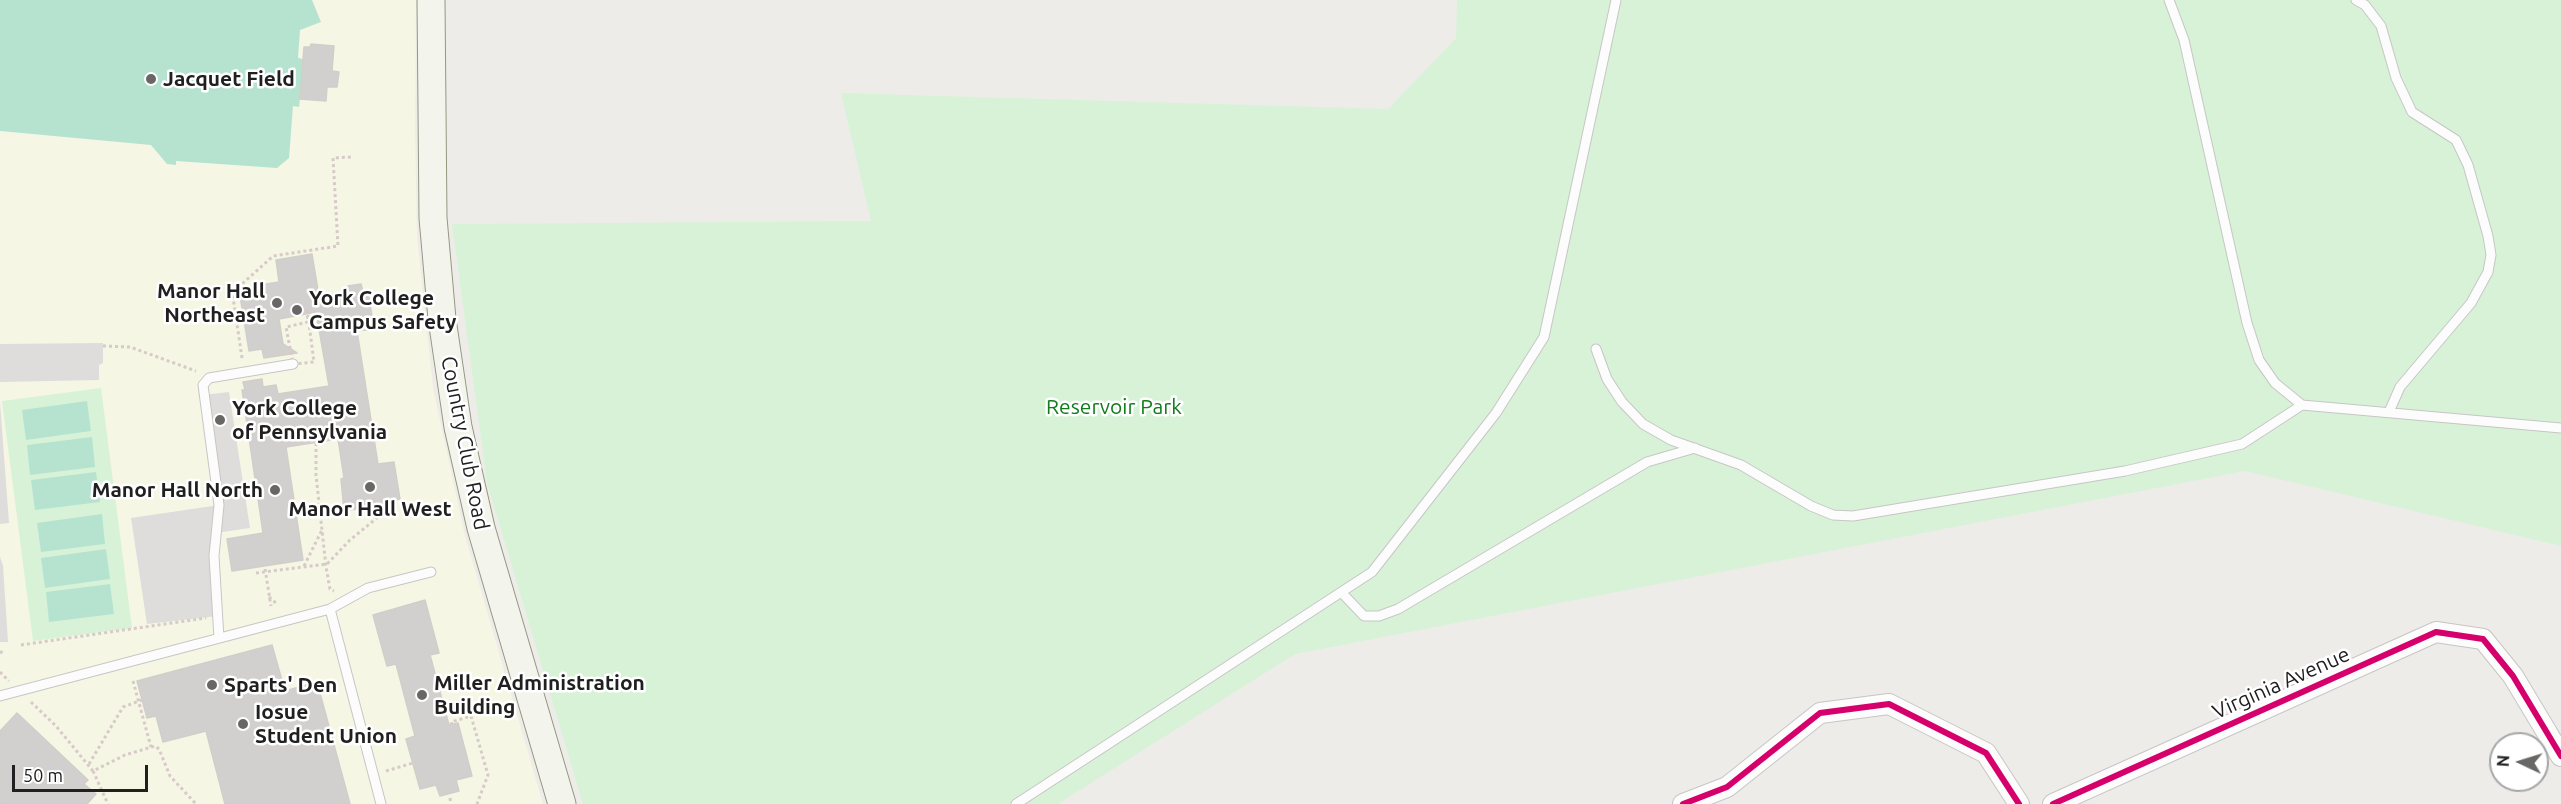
<!DOCTYPE html>
<style>
body{margin:0}
#map{position:relative;width:2561px;height:804px;overflow:hidden;background:#eeece9;font-family:Ubuntu,sans-serif}
canvas{display:block}
.north{position:absolute;left:2489px;top:732px;width:60px;height:60px;box-sizing:border-box;background:#fff;border:2px solid #a6a6a6;border-radius:50%;rotate:274deg;font-size:16px;font-weight:700;line-height:24px;text-align:center;color:#202020}
.north::after{content:'';display:block;margin:auto;width:21px;height:27px;background:#686766;clip-path:polygon(50% 0,100% 100%,50% 72%,0 100%)}
.scale{position:absolute;left:12px;top:765px;width:136px;height:27px;box-sizing:border-box;border:3px solid #202020;border-top:0;padding-left:8px;font-size:18px;line-height:21px;white-space:nowrap;color:#202020;-webkit-text-stroke:4px #fff;paint-order:stroke}
</style>
<div id="map">
<canvas width="2561" height="804"></canvas>
<div class="north">N</div>
<div class="scale">50 m</div>
</div>
<script>
const c = document.querySelector('canvas').getContext('2d');
c.lineJoin = 'round';
function fill(path, color) { c.fillStyle = color; c.fill(path, 'evenodd'); }
const poly = rows => new Path2D(rows.map(r => 'M' + r).join(''));
function trace(path, color, width, dash) { c.strokeStyle = color; c.lineWidth = width; c.lineCap = dash ? 'butt' : 'round'; c.setLineDash(dash || []); c.stroke(path); }
function write(font, color, halo, rows, align = 'center') {
  c.font = font + ' Ubuntu,sans-serif'; c.lineWidth = 5; c.setLineDash([]); c.textBaseline = 'middle'; c.strokeStyle = halo; c.fillStyle = color; for (const [text, x, y, turn = 0] of rows) {
    c.save(); c.translate(x, y); c.rotate((+turn || 0) * Math.PI / 180); c.textAlign = isNaN(turn) ? turn : align; if (halo) c.strokeText(text, 0, 0); c.fillText(text, 0, 0); c.restore();
  }
}
const education = poly([
 [0,0,416,0,415,130,417,237,433,388,465,536,543,804,0,804]
]);
const park = poly([
 [1457,0,2561,0,2561,546,2245,471,1295,654,1058,804,583,804,487,483,452,224,871,221,841,93,1388,109,1456,38],
 [101,388,132,628,33,641,2,401]
]);
const pitch = poly([
 [0,0,312,0,321,22,300,30,298,58,303,59,300,99,299,107,293,106,289,158,277,168,176,161,176,165,167,164,151,145,0,131],
 [87,401,91,431,26,440,22,410],
 [92,437,95,467,30,475,27,445],
 [96,472,100,502,35,510,31,480],
 [102,514,105,544,41,552,37,523],
 [106,549,110,579,45,588,41,558],
 [110,584,114,614,49,622,46,592]
]);
const parking = poly([
 [103,343,103,363,99,365,99,380,0,382,0,344],
 [229,392,250,528,216,533,218,616,147,624,131,518,219,505,203,395],
 [0,402,9,523,0,524],
 [0,557,3,566,8,642,0,642]
]);
const building = poly([
 [311,44,334,46,332,71,339,72,337,87,327,87,326,101,300,99,304,47,310,47,311,44],
 [312,254,319,296,348,292,348,286,361,284,363,292,368,291,374,329,357,331,378,464,394,462,400,499,395,500,396,508,382,510,381,505,344,511,341,479,344,478,338,439,286,447,303,560,232,571,227,539,263,533,242,390,245,390,243,382,262,379,263,387,276,385,278,394,329,386,316,312,279,319,283,344,297,353,264,358,262,349,249,351,240,296,247,287,279,282,276,260,312,254],
 [425,600,439,653,430,655,449,725,458,723,472,776,456,780,459,791,440,796,436,785,420,789,406,739,415,736,396,664,387,666,373,615,425,600],
 [272,645,285,691,317,682,350,804,225,804,206,731,163,742,156,716,147,718,137,681,272,645],
 [17,713,88,780,84,784,96,794,87,804,0,804,0,731,17,713]
]);
const path = poly([
 [307,309,314,362,293,364,286,327,308,322,307,309],
 [103,346,130,347,196,371],
 [242,358,233,297,241,285,273,256,338,246,333,158,351,157],
 [316,443,316,475,326,567,330,589,334,591],
 [304,566,322,530],
 [265,569,271,606],
 [256,573,327,564,350,540,378,517,377,506],
 [269,597,277,604],
 [21,645,206,618],
 [0,653,3,651],
 [0,672,9,681],
 [133,681,151,747],
 [31,702,56,726,93,771,125,755,155,746,159,749,170,776,196,804],
 [452,725,451,722,471,716,488,775,477,804],
 [89,764,123,707,142,700],
 [93,771,108,804],
 [386,771,413,763],
 [450,798,451,804]
]);
const service = poly([
 [2169,0,2184,40,2247,323,2259,360,2275,383,2302,405,2561,428],
 [2356,0,2365,5,2381,26,2396,78,2412,112,2456,140,2468,165,2488,236,2491,255,2488,272,2471,303,2400,387,2389,412],
 [1596,349,1607,379,1622,402,1643,424,1671,440,1741,465,1811,506,1833,515,1853,516,2125,471,2242,444,2302,405],
 [1342,593,1364,616,1379,616,1398,609,1647,462,1695,448],
 [330,609,381,804],
 [219,638,214,556,219,505,203,385,209,378,293,364],
 [0,696,330,609,368,588,431,572],
 [1016,804,1372,572,1496,413,1544,337,1616,0]
]);
const minor = poly([
 [1683,804,1727,787,1820,713,1889,704,1986,753,2019,804],
 [2053,804,2436,632,2483,639,2513,676,2561,756]
]);
const secondary = poly([
 [431,0,433,218,442,319,458,427,481,528,562,804]
]);
const cycleway = poly([
 [1683,804,1727,787,1820,713,1889,704,1986,753,2019,804],
 [2053,804,2436,632,2483,639,2513,676,2561,756]
]);
const markers = [
 [151,79,6,"#686766"],
 [277,303,6,"#686766"],
 [297,310,6,"#686766"],
 [220,420,6,"#686766"],
 [370,487,6,"#686766"],
 [275,490,6,"#686766"],
 [212,685,6,"#686766"],
 [422,695,6,"#686766"],
 [243,724,6,"#686766"]
];
const poiNames = [
 ["Jacquet Field",163,79],
 ["Manor Hall",265,291,"right"],
 ["Northeast",265,315,"right"],
 ["York College",309,298],
 ["Campus Safety",309,322],
 ["York College",232,408],
 ["of Pennsylvania",232,432],
 ["Manor Hall North",263,490,"right"],
 ["Manor Hall West",370,509,"center"],
 ["Miller Administration",434,683],
 ["Building",434,707],
 ["Sparts' Den",224,685],
 ["Iosue",255,712],
 ["Student Union",255,736]
];
const parkNames = [
 ["Reservoir Park",1114,407]
];
const streetNames = [
 ["Country Club Road",465,443,79],
 ["Virginia Avenue",2281,683,-24]
];
fill(education, '#f6f6e5');
fill(park, '#d8f2d8');
fill(pitch, '#b6e3d0');
fill(parking, '#dedddc');
fill(building, '#d2d0ce');
trace(building, '#d1ceca', 1.5);
trace(service, '#c7c6c5', 11);
trace(minor, '#c7c6c5', 22);
trace(secondary, '#959781', 29);
trace(path, '#d7cac8', 3, [3, 3]);
trace(service, '#fcfcfc', 9);
trace(minor, '#fcfcfc', 20);
trace(secondary, '#f3f4ec', 27);
trace(cycleway, '#d6006c', 6);
for (const [x, y, r, color] of markers) { const dot = new Path2D(); dot.arc(x, y, r, 0, 2 * Math.PI); c.fillStyle = color; c.fill(dot); trace(dot, '#fff', 2); }
write('bold 21px', '#202020', '#fff', poiNames, 'left');
write('21px', '#117b1b', '#fff', parkNames);
write('21px', '#202020', '#fff', streetNames);
</script>
